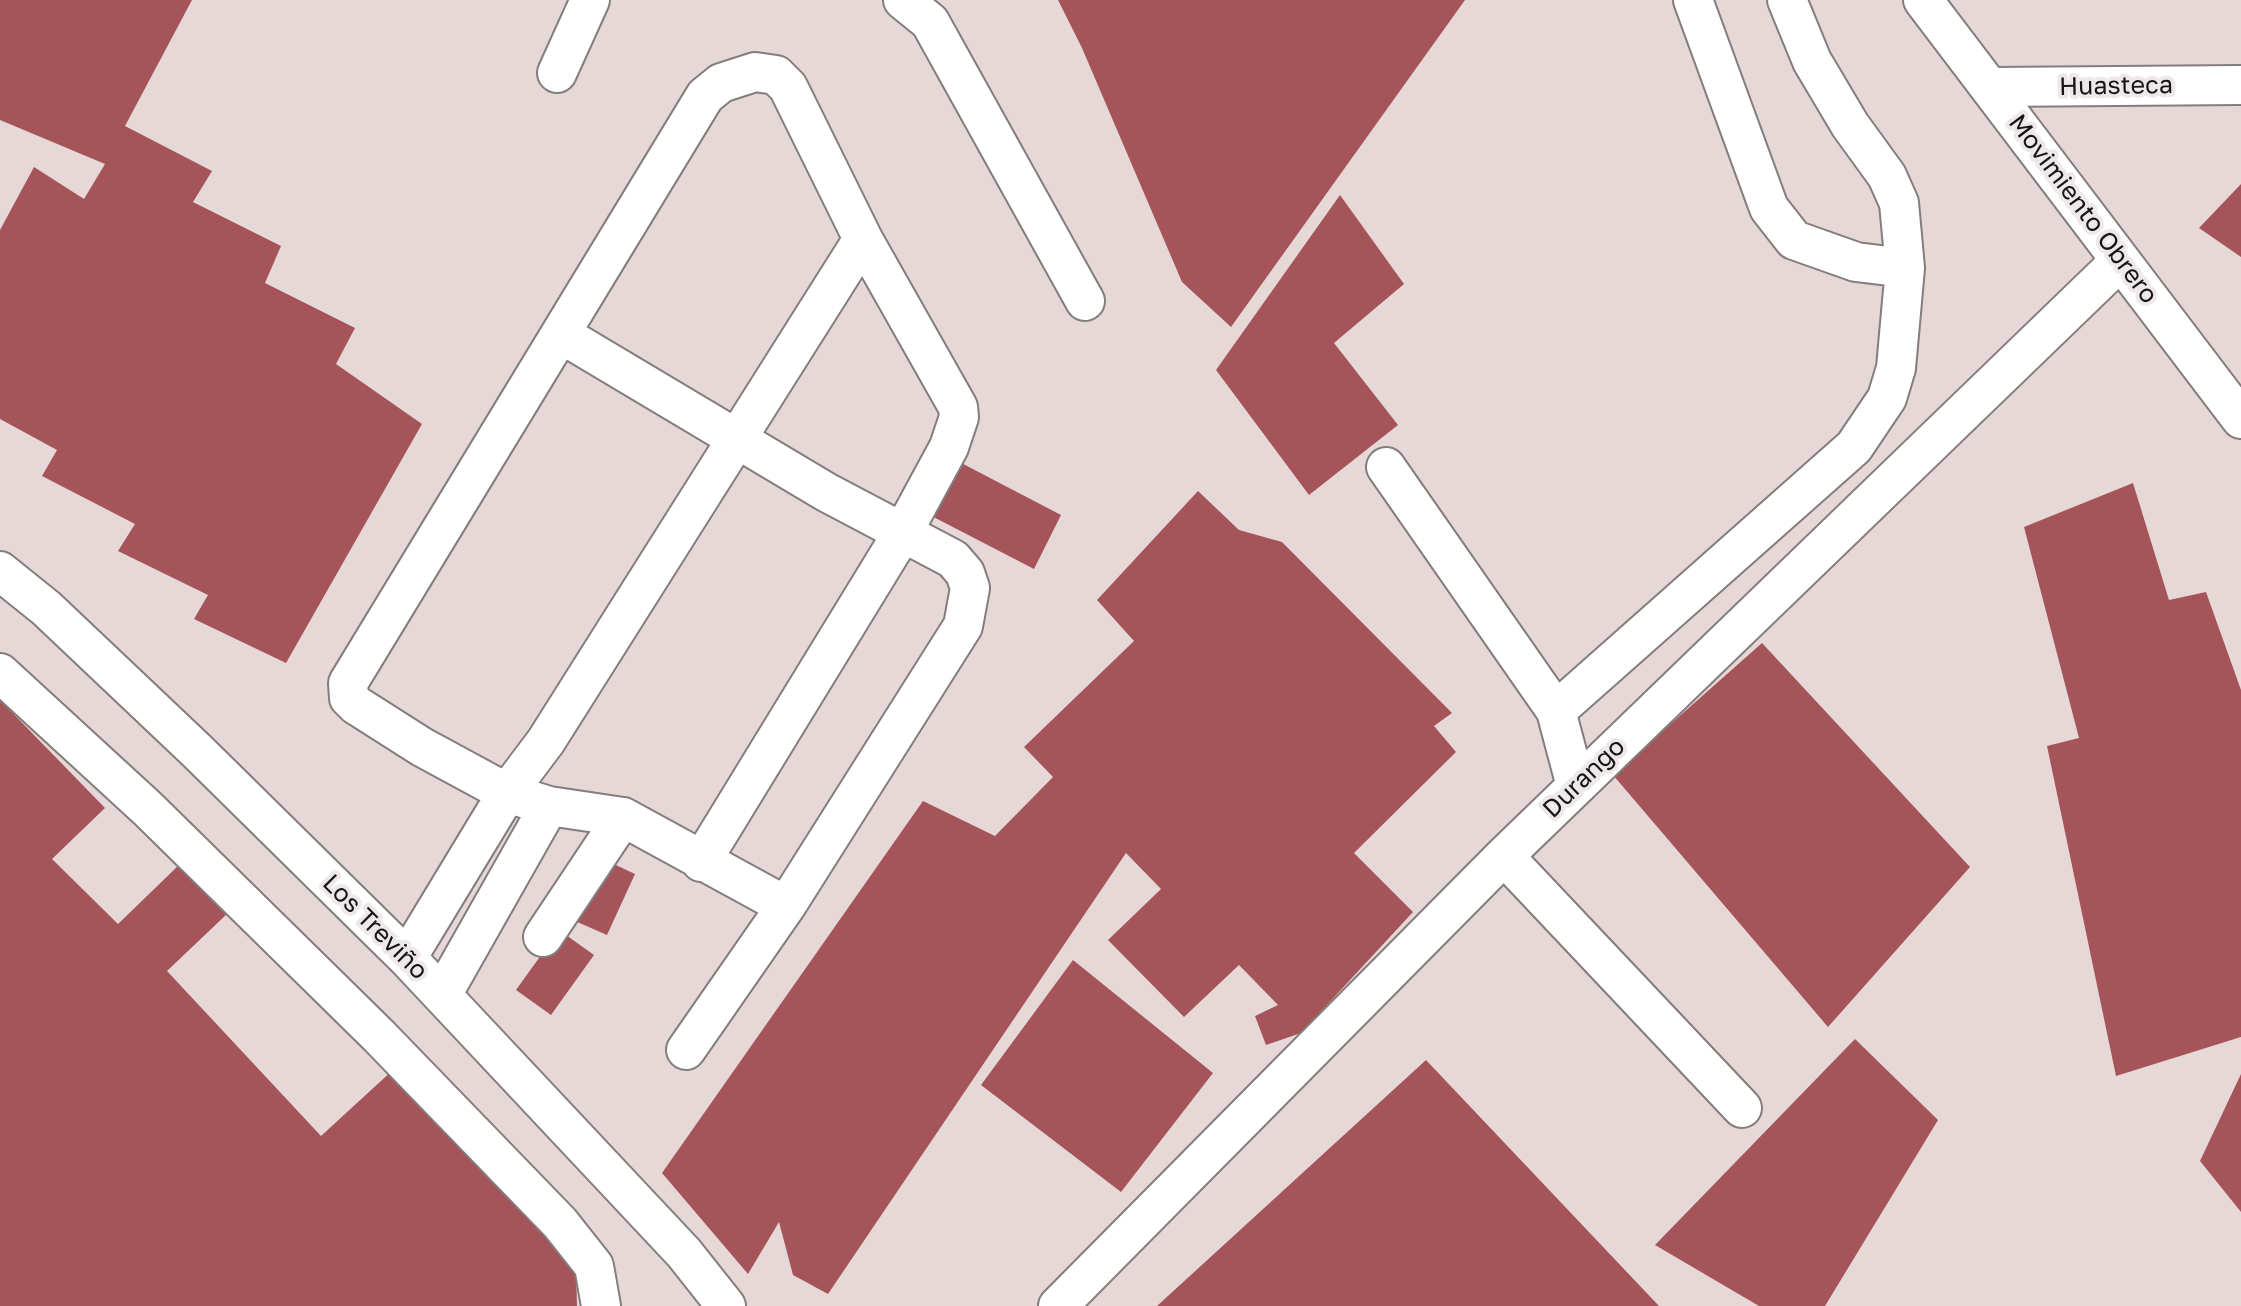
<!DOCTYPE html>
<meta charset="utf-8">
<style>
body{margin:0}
canvas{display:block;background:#eee8e8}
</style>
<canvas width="2241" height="1306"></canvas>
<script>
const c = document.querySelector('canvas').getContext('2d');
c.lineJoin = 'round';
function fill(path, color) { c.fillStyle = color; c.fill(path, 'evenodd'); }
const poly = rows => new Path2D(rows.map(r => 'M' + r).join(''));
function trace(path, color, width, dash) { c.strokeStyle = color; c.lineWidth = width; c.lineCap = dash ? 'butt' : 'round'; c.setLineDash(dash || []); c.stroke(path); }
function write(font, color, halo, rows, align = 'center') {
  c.font = font + ' "Golos Text",sans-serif'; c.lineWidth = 8; c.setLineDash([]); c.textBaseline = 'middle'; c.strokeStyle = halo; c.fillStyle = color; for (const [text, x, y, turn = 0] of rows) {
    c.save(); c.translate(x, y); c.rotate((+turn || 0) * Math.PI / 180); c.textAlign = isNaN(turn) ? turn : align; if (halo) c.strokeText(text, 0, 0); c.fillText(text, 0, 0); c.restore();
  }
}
const built = poly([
 [0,0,2241,0,2241,1306,0,1306]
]);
const building = poly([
 [0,0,192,0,125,126,212,171,193,202,281,246,265,283,355,328,336,364,422,424,286,663,194,619,208,595,118,551,135,524,42,476,57,450,0,419,0,230,34,167,84,199,105,164,0,120],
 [1058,0,1465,0,1231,327,1182,282,1082,48],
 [2241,184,2241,257,2199,228],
 [1340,195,1404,284,1334,343,1398,425,1309,495,1216,370],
 [946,455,1061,515,1034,569,918,509],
 [2133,483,2169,600,2206,592,2241,690,2241,1037,2116,1076,2047,746,2079,738,2024,527],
 [1198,491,1239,530,1282,542,1452,713,1434,726,1456,752,1354,853,1413,912,1301,1033,1266,1045,1255,1016,1278,1005,1239,965,1184,1017,1108,940,1161,889,1126,853,828,1294,793,1275,779,1222,748,1274,662,1173,923,801,995,836,1053,777,1024,747,1134,641,1097,600],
 [1762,643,1970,867,1828,1027,1613,775],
 [0,700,105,808,52,859,118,924,179,865,228,913,167,971,321,1136,394,1069,576,1269,577,1306,0,1306],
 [603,859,635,874,607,935,575,921],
 [559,930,594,955,551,1015,516,990],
 [1073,960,1213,1073,1121,1192,981,1085],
 [1855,1039,1938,1120,1825,1306,1759,1306,1655,1245],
 [1426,1060,1659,1306,1157,1306],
 [2241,1074,2241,1212,2200,1161]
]);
const minor = poly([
 [903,0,930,22,1085,301],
 [1693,0,1769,208,1794,240,1856,262,1905,268,1899,203,1887,176,1850,125,1812,61,1787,0],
 [1923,0,2241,419],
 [557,73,590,0],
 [1992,87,2241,85],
 [561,334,826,492,953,559,965,573,970,588,963,626,786,906,686,1050],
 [1386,467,1556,711],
 [0,571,46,608,197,751,407,958,684,1253,726,1306],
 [0,673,148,809,379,1036,560,1223,594,1266,601,1306],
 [1576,786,1556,711,1854,447,1887,398,1896,368,1905,268],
 [623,817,786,906],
 [1504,856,1742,1108],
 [543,937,623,817,549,806,507,793,422,747,356,705,349,698,348,683,705,96,721,83,755,72,776,75,788,87,863,239,958,407,959,417,949,447,903,532,701,862],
 [407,958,507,793,546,741,863,239],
 [442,995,549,806],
 [1058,1306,1504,856,2120,261]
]);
const streetNames = [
 ["Huasteca",2116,86,-1],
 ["Movimiento Obrero",2083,209,53],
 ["Durango",1584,778,-44],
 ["Los Treviño",375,927,45]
];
fill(built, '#e7d8d8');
fill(building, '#a5555a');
trace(minor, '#837d7d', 42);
trace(minor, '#fff', 38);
write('25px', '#161414', '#eee8e8', streetNames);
</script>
